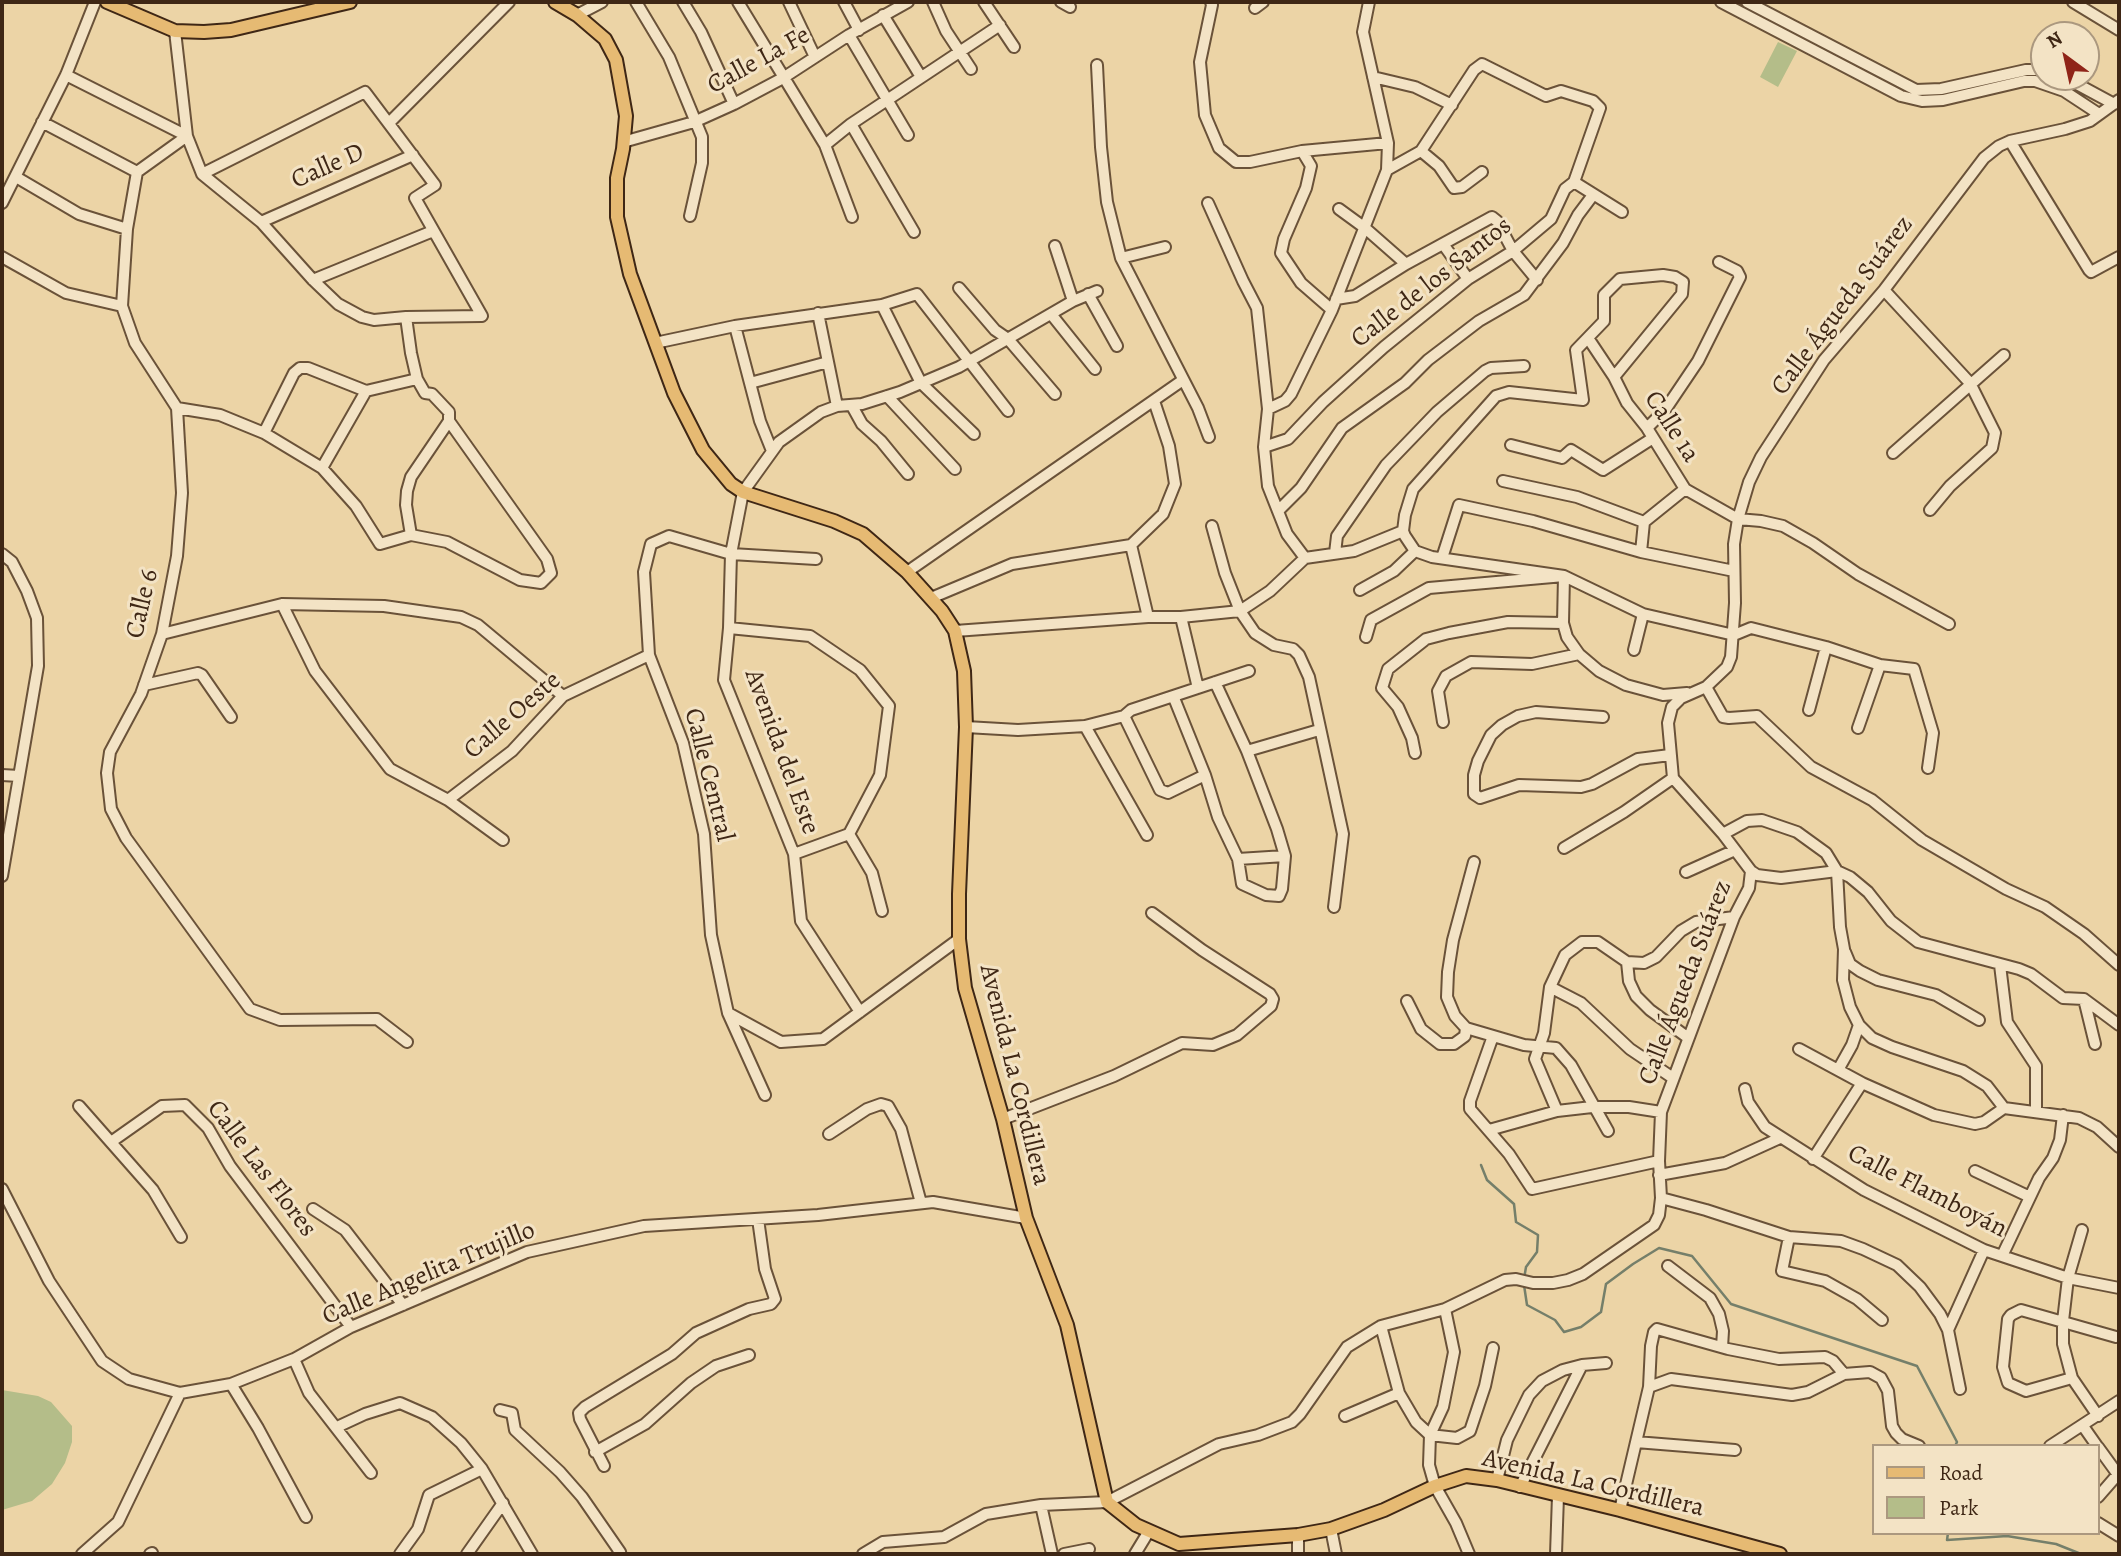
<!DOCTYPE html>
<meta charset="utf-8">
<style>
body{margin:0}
#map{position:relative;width:2121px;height:1556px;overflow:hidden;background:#ecd4a6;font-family:Alegreya,serif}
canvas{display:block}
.frame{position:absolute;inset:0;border:4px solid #3f2715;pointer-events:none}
.legend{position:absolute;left:1872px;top:1444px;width:228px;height:91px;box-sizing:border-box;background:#f3e3c5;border:2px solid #ab987f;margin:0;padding:9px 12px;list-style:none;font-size:21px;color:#3f2715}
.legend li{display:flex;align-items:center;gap:14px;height:35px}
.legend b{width:35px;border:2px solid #ab987f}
.north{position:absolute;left:2030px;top:21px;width:70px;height:70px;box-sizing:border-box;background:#f3e3c5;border:2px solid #ab987f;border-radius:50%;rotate:327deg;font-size:19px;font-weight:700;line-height:28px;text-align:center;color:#3f2715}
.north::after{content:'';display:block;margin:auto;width:24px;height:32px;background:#8f2418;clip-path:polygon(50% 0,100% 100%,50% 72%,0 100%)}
</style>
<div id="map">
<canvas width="2121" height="1556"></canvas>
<div class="frame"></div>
<ul class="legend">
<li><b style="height:9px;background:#e6ba73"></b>Road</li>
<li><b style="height:19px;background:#b4bd89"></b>Park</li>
</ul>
<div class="north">N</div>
</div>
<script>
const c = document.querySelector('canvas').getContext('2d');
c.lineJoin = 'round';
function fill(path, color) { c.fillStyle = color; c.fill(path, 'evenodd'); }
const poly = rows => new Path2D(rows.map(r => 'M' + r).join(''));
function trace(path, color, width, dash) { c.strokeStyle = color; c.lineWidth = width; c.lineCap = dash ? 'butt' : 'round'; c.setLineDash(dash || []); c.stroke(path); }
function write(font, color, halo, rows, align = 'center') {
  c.font = font + ' Alegreya,serif'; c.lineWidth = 6; c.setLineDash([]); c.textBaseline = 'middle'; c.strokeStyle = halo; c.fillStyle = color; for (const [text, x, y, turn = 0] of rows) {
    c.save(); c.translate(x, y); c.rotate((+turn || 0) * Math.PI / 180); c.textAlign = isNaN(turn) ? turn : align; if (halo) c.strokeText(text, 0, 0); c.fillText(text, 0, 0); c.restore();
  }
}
const green = poly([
 [1778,42,1797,51,1778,87,1760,77],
 [2,1390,38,1396,51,1402,72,1426,72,1442,65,1463,52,1484,32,1501,2,1510]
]);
const stream = poly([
 [1481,1165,1487,1180,1514,1204,1516,1222,1538,1235,1537,1252,1526,1267,1524,1279],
 [1524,1285,1527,1305,1555,1320,1564,1332,1581,1327,1601,1312,1606,1284,1633,1264,1659,1248,1692,1256,1731,1304,1917,1366,1957,1442,1955,1446],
 [1948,1533,1947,1540,2007,1536,2056,1544,2081,1554]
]);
const minor = poly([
 [636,2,669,57,702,137,702,163,690,216],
 [683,2,701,32,734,104],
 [738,2,825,145,852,217],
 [789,2,815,57],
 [844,2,859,30],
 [933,2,946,31,971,69],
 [984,2,1014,47],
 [1061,2,1070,7],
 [1211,2,1212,5,1200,62,1205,115,1219,148,1236,162,1250,162,1302,151,1388,143],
 [1721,2,1901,96,1922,101,1943,100,2024,81,2035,81,2064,91,2099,114],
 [1747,2,1916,90,1941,89,2026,70,2044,70],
 [2073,2,2119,30],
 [1255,8,1263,2],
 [577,15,602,2],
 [883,15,921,77],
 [175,31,187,136,202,174,261,222,313,280,338,304,362,317,374,320,406,317,411,353,417,379,425,393,432,394,449,412,449,421,547,559,551,573,541,583,520,580,447,542,411,535,406,505,407,491,411,477,449,421],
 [849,35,908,135],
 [1097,65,1101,147,1107,202,1121,258,1165,247],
 [66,75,187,136],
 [1373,77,1415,87,1452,105],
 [2064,77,2114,104],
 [42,122,137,172],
 [389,123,509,2],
 [851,124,914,232],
 [187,136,137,172,127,229,122,306,135,343,177,408,182,493,177,556,162,634,141,694,110,752,107,773,111,809,126,838,250,1009,280,1020,377,1019,407,1042],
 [2010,141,2089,270,2091,272,2119,257],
 [623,142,694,122,734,104,783,78,849,35,908,2],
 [825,145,851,124,1000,25],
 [1302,151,1311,166,1306,188,1284,239,1281,253,1301,283,1332,310],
 [1421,151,1439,166,1454,188,1462,187,1482,172],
 [1387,170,1421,151,1474,70,1482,64,1546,96,1561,91,1593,101,1600,108,1574,182],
 [202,174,365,92,435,185,415,198,482,316,406,317],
 [16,177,79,214,127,229],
 [2,203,66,75,95,2],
 [1339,209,1365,228,1406,264],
 [261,222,413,155],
 [1443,244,1468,279],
 [1055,246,1073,301],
 [2,257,66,293,122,306],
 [1121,258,1198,408,1209,437],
 [313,280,433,231],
 [959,288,995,330,1008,339,1055,394],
 [1884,290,1970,383,1995,433,1992,448,1950,486,1930,510],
 [1088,294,1117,346],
 [1336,299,1355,296,1406,264,1492,217,1497,221,1513,251,1537,280],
 [882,305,921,383,974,434],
 [818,313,837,406],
 [1051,314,1095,369],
 [735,326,760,421,772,451],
 [1588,338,1614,377,1627,403,1647,428,1685,489,1738,519,1761,521,1783,526,1813,543,1858,574,1949,624],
 [655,343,735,326,882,305,917,294,1008,411],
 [1614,377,1682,294,1683,282,1675,277,1663,275,1620,279,1604,295,1604,321,1576,350,1583,400,1509,392,1496,396,1413,489,1405,515,1403,531,1405,536,1415,551,1432,557,1564,576,1643,614,1734,635],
 [750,383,828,362],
 [887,396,955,469],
 [852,406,862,424,881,441,908,474],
 [177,408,220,415,264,433,322,468,356,506,380,544,411,535],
 [1268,409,1285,401,1291,394,1332,310,1387,170,1388,143,1363,32,1369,2],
 [1647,428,1665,410,1698,361,1740,277,1737,271,1719,262],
 [264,433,294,373,300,368,308,368,366,391,417,379],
 [1511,445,1562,458,1571,450,1603,470,1653,438],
 [1264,447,1288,439,1323,402,1384,347,1468,279,1513,251,1551,219,1565,189,1574,182,1622,212],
 [1893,453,2004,355],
 [322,468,366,391],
 [1503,481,1577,497,1644,522],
 [1279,510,1301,488,1342,428,1405,383,1428,360,1479,321,1524,295,1563,243,1578,215,1593,195],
 [1212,526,1225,573,1240,611,1255,633,1274,645,1293,649,1299,655,1309,677,1343,834,1334,907],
 [1131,545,1148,617],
 [1641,552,1644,522,1685,489],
 [1335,553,1337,536,1386,465,1437,412,1485,371,1491,368,1524,366],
 [2,554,12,562,27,591,37,618,38,666,2,876],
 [1305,558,1354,551,1403,531],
 [1442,558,1459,505,1533,521,1641,552,1734,571],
 [907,572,1183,380],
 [1360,590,1394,571,1415,551],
 [931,598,1012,564,1131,545,1163,514,1175,484,1169,446,1154,401],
 [282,604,315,671,390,769,448,800,503,840],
 [1181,617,1198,688],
 [729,628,810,636,860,670,889,706,880,775,849,834,794,854],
 [955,631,1148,617,1181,617,1240,611,1270,591,1305,558,1287,534,1268,486,1264,447,1268,409,1257,308,1243,281,1208,203],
 [162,634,282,604,384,606,461,617,478,625,563,696],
 [1734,635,1751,628,1826,647,1880,665,1914,669,1933,733,1928,768],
 [1366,637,1371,620,1429,588,1564,576,1563,623],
 [1634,650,1643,614],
 [144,685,198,673,202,675,231,717],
 [1706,687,1723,717,1729,718,1757,716,1811,767,1872,800,1922,840,2006,889,2045,907,2084,934,2119,965],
 [1174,698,1205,775,1218,817,1238,859,1242,884,1266,895,1279,896,1282,889,1285,856,1277,829,1247,751,1215,682],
 [1809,710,1826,647],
 [1603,717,1536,712,1518,716,1502,725,1491,735,1478,761,1474,775,1474,794,1480,798,1519,785,1581,787,1592,784,1638,759,1670,755],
 [1443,722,1438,691,1446,676,1471,662,1532,664,1579,654],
 [1085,726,1147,835],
 [966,727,1018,730,1085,726,1124,716],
 [1858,728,1880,665],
 [1247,751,1319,730],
 [1415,753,1412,738,1398,707,1382,688,1388,669,1426,639,1449,633,1508,622,1563,623,1567,637,1579,654,1599,671,1626,685,1663,695,1687,693],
 [2,775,19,776],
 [1205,775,1168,793,1160,790,1124,716,1131,710,1249,671],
 [448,800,512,751,563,696,649,655],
 [849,834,872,873,882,911],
 [1723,834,1747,821,1762,820,1797,832,1826,853,1837,871,1840,927,1844,949,1843,980,1850,1007,1859,1025,1872,1038,1892,1047,1963,1071,1987,1086,2004,1108],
 [1564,848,1624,812,1673,778],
 [1238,859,1285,856],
 [1474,862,1453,940,1448,972,1447,997,1455,1016,1466,1028,1524,1045,1556,1048,1571,1065,1608,1131],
 [1751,871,1757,875,1781,878,1837,871,1850,877,1868,892,1891,921,1918,942,2019,969,2031,974,2063,998,2084,999,2119,1025],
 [1686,872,1735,850],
 [1845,952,1850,964,1860,971,1878,980,1936,995,1979,1020],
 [1627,962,1629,981,1636,996,1650,1010,1687,1037],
 [2000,965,2007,1022,2036,1066,2036,1111],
 [1550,987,1581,1003,1630,1049,1673,1078],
 [2084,999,2095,1044],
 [1407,1001,1421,1029,1440,1044,1454,1044,1465,1036,1466,1028],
 [860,1012,801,921,794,854,724,680,729,628,731,554,743,492,779,442,821,412,837,406,862,404,900,392,959,367,1073,301,1097,291],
 [728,1013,781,1042,823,1039,959,939],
 [1493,1036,1470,1101,1470,1109,1509,1154,1532,1189,1659,1161],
 [1799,1049,1862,1083],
 [1838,1070,1852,1045,1859,1025],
 [1745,1089,1748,1102,1765,1127,1864,1190,1984,1250,2068,1278,2119,1288],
 [765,1095,728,1013,711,935,704,834,683,743,649,655,644,572,651,544,669,536,731,554,816,559],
 [79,1106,153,1190,181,1237],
 [1557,1111,1535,1059,1544,1033,1550,987,1565,955,1582,942,1598,942,1627,962,1644,963,1656,957,1681,931,1696,922,1734,917],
 [1003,1119,1114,1076,1182,1043,1213,1045,1237,1035,1271,1006,1273,999,1270,994,1202,950,1152,913],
 [1489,1130,1557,1111,1592,1107,1629,1107,1661,1112],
 [829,1134,867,1109,881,1104,888,1106,901,1129,921,1203],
 [111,1142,162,1106,185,1105,208,1128,230,1166,351,1327],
 [1813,1159,1862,1083,1934,1115,1975,1124,1984,1122,2004,1108,2079,1118,2097,1127,2119,1147],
 [1975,1171,2030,1197],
 [1659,1175,1725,1163,1780,1138],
 [2,1189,49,1281,102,1361,129,1379,180,1393,231,1384,294,1359,351,1327,527,1252,644,1226,818,1215,933,1202,1026,1218],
 [1661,1198,1706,1210,1789,1237,1841,1241,1863,1249,1897,1265,1920,1287,1940,1314,1948,1330,1960,1389],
 [313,1209,345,1230,403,1305],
 [2082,1230,2068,1278,2063,1321,2063,1344,2072,1378,2098,1416],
 [1789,1237,1782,1271,1825,1281,1857,1299,1882,1320],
 [2002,1256,2039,1178,2053,1158,2060,1140,2063,1115],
 [1668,1266,1710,1298,1719,1314,1723,1331,1722,1347],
 [1445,1309,1454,1352,1443,1407,1430,1435,1429,1465,1435,1486,1456,1523,1469,1554],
 [1381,1326,1399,1393,1416,1422,1430,1435,1457,1438,1470,1431,1485,1386,1493,1348],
 [1948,1330,1984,1250],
 [294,1359,309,1393,371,1473],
 [2072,1378,2026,1391,2008,1383,2003,1367,2008,1319,2011,1315,2021,1310,2116,1337],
 [231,1384,258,1428,306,1517],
 [1649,1387,1671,1379,1792,1395,1808,1392,1844,1374,1870,1372,1881,1378,1888,1391,1892,1426,1896,1433,1902,1439,1919,1446],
 [500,1410,512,1413,515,1430,560,1472,582,1497,620,1552,618,1554],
 [1345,1416,1399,1393],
 [2083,1426,2097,1446],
 [337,1427,365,1414,400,1403,432,1417,461,1443,482,1469,532,1554],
 [1636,1442,1735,1450],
 [2050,1446,2119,1401],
 [2098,1447,2119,1476],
 [595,1452,645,1424,691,1383,716,1366,749,1355],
 [604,1466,580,1419,579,1413,585,1407,672,1354,696,1333,749,1309,771,1304,775,1299,765,1269,758,1219],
 [1497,1480,1507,1440,1529,1395,1542,1381,1563,1370,1582,1365,1606,1363],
 [1520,1487,1582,1365],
 [2098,1497,2118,1474],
 [1041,1505,1052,1554],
 [1620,1510,1649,1387,1651,1346,1654,1332,1657,1329,1728,1349,1779,1359,1825,1357,1833,1361,1844,1374],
 [2098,1523,2119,1536],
 [1331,1529,1336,1554],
 [82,1554,118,1522,180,1393],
 [150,1554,152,1553],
 [400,1554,418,1529,429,1495,482,1469],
 [467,1554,503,1503],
 [863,1554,883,1542,944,1537,986,1514,1041,1505,1107,1502,1219,1444,1258,1435,1292,1422,1300,1414,1347,1347,1381,1326,1445,1309,1505,1280,1516,1279,1533,1283,1553,1283,1568,1280,1583,1274,1654,1225,1659,1215,1661,1198,1659,1161,1661,1112,1734,917,1749,888,1751,871,1723,834,1673,778,1668,723,1672,707,1681,698,1706,687,1727,667,1731,657,1735,603,1734,544,1738,519,1749,482,1761,457,1824,360,1884,290,1984,158,1999,146,2010,141,2065,129,2090,121,2119,100],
 [1064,1554,1089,1549],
 [1135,1554,1149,1531],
 [1298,1554,1298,1535],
 [1556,1554,1558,1496]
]);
const major = poly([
 [107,2,175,31,204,32,231,30,350,2],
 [555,2,577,15,605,39,616,60,626,116,623,149,617,178,617,217,630,274,674,393,703,450,731,484,743,492,834,521,863,534,907,572,942,611,955,631,964,671,966,727,959,894,959,939,965,988,1003,1119,1026,1218,1067,1325,1107,1502,1136,1525,1179,1544,1298,1535,1331,1529,1384,1510,1435,1486,1466,1476,1497,1480,1620,1510,1780,1554]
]);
const streetNames = [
 ["Calle La Fe",759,61,-29],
 ["Calle D",328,167,-24],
 ["Calle de los Santos",1432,283,-38],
 ["Calle Águeda Suárez",1843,306,-53],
 ["Calle 1a",1671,427,57],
 ["Calle 6",143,604,-77],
 ["Calle Oeste",513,716,-41],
 ["Avenida del Este",781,752,70],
 ["Calle Central",708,775,76],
 ["Calle Águeda Suárez",1686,983,-69],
 ["Avenida La Cordillera",1014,1075,76],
 ["Calle Las Flores",261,1169,53],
 ["Calle Flamboyán",1927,1192,27],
 ["Calle Angelita Trujillo",429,1274,-23],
 ["Avenida La Cordillera",1593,1484,13]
];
fill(green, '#b4bd89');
trace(stream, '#757f6a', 2.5);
trace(minor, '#6a5239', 14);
trace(major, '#3f2715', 16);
trace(minor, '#f3e3c5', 10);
trace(major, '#e6ba73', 12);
write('26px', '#3f2715', '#f3e3c5', streetNames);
</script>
